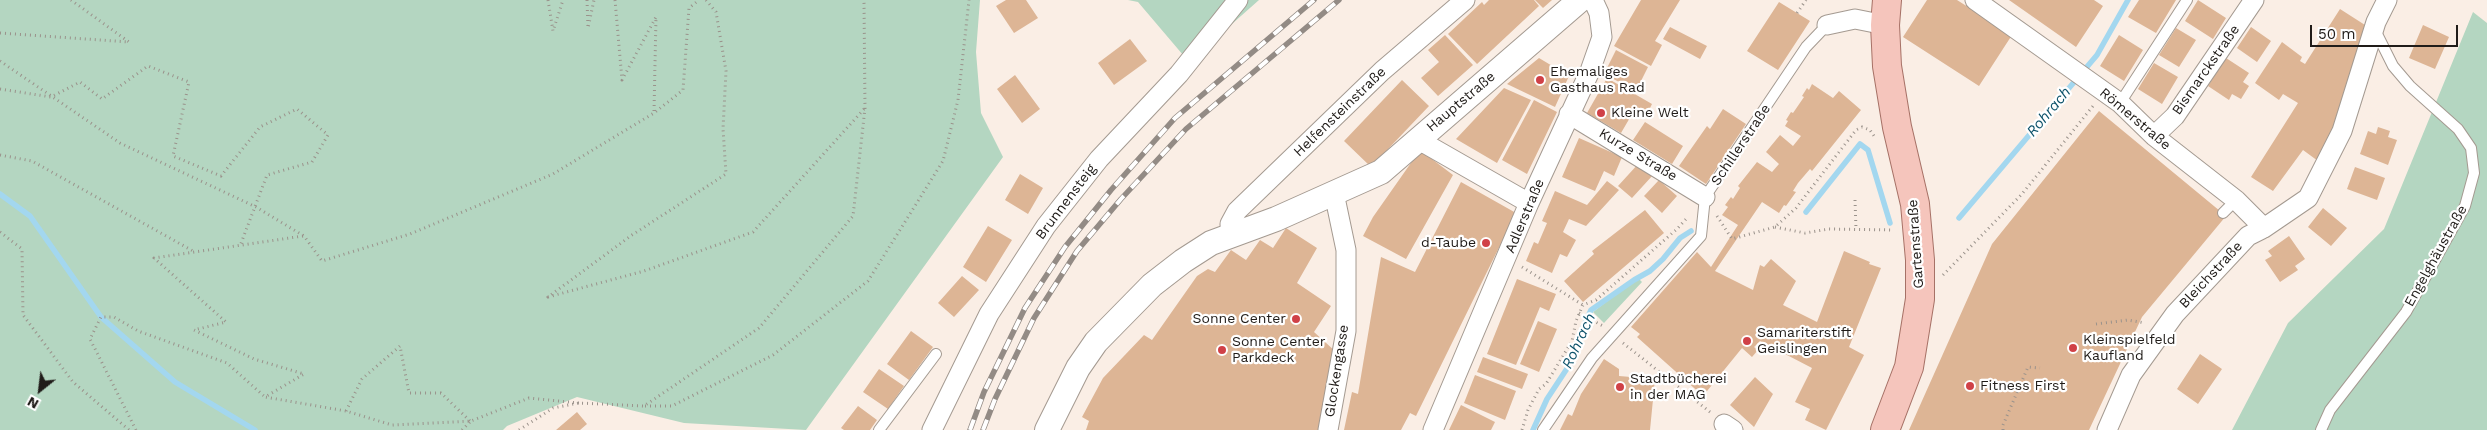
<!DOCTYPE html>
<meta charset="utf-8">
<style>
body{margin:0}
#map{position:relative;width:2487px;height:430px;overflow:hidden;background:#faeee5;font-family:"Work Sans",sans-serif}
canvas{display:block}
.north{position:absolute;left:15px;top:365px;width:50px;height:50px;-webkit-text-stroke:4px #fff;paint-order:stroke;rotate:209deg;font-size:14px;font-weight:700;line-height:20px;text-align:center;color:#201c19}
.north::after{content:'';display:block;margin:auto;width:18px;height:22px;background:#201c19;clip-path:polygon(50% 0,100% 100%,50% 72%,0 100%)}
.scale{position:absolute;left:2310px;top:25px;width:148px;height:22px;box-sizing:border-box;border:2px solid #201c19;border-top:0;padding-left:6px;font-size:15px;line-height:18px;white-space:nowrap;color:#201c19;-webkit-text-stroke:4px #fff;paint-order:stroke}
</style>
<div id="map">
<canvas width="2487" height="430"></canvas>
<div class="north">N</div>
<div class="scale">50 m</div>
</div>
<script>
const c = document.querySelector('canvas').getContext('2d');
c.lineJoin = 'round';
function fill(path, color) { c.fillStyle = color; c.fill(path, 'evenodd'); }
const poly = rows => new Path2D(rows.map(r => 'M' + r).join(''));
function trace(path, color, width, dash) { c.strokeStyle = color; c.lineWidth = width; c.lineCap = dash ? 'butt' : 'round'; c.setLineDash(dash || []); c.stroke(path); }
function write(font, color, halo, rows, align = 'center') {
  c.font = font + ' "Work Sans",sans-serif'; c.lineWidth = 4.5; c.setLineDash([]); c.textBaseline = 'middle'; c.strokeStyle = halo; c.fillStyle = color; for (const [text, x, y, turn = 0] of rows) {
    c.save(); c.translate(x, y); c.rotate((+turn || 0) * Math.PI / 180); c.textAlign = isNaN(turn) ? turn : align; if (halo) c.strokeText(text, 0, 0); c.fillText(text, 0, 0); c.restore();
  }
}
const green = poly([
 [0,0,980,0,976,52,981,113,1003,157,806,430,684,423,577,397,507,426,503,430,0,430],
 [1128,0,1259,0,1189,62,1138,2],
 [2473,12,2487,23,2487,430,2232,430,2288,323,2384,229],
 [1638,278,1642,282,1604,323,1593,312]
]);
const stream = poly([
 [0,194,30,216,101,317,175,382,255,430],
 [1806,212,1860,144,1868,150,1890,223],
 [1959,218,2097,55,2128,0],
 [1533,430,1547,399,1570,364,1579,336,1591,310,1634,280,1650,271,1663,259,1680,238,1691,231]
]);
const building = poly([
 [1006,0,1026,0,1038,18,1014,33,996,6],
 [1489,0,1534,0,1539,6,1477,64,1448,34,1482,2,1484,5],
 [1535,0,1552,0,1543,8],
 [1641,0,1680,0,1655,41,1662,45,1651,66,1614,46],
 [1927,0,1957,0,2012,35,1979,86,1903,37],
 [2009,0,2094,0,2103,6,2076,47],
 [2139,0,2176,0,2156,33,2128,17],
 [2198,0,2226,18,2213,39,2185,21],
 [1779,2,1810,21,1778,70,1747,51],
 [2340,9,2365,25,2340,120,2318,161,2303,150,2273,191,2251,177,2298,103,2283,94,2279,100,2255,83,2282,42,2302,57,2300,61,2305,64],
 [2423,25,2449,37,2435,69,2409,58],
 [1670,27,1707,46,1700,59,1663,39],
 [2251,27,2271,41,2257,62,2237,48],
 [2176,28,2196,40,2179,67,2159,55],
 [1445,35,1473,65,1438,96,1421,78,1439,62,1428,50],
 [2119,35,2143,50,2124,81,2100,66],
 [1130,39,1147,61,1114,85,1098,63],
 [1616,50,1648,67,1636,91,1604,74],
 [1539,58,1569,76,1555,107,1507,84],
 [2226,58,2249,73,2243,82,2249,86,2241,99,2232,94,2229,100,2208,86],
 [2154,63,2178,77,2162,104,2138,89],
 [1015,75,1040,109,1022,123,997,89],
 [1607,78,1652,104,1646,116,1635,109,1621,133,1587,113],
 [1402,80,1429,106,1371,167,1344,141],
 [1812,84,1833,98,1839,91,1861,110,1812,171,1810,169,1798,183,1793,191,1796,192,1786,206,1784,205,1779,213,1762,202,1715,271,1753,290,1760,265,1764,267,1771,259,1796,281,1783,305,1817,322,1844,251,1870,262,1869,264,1881,268,1849,347,1864,355,1826,430,1805,420,1810,409,1795,402,1812,368,1760,341,1754,347,1758,350,1752,357,1742,348,1703,396,1637,337,1640,334,1631,327,1697,252,1711,267,1738,225,1722,215,1728,207,1725,205,1731,197,1733,199,1740,188,1738,186,1757,162,1772,172,1779,164,1766,152,1780,135,1793,146,1801,136,1785,126,1788,121,1786,120,1791,112,1793,113,1804,97,1802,96,1807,88,1809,90],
 [1504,88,1531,100,1497,163,1456,139],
 [1534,100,1557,112,1527,174,1502,160],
 [1723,109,1746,124,1706,184,1679,166,1707,126,1710,129],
 [2099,111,2226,216,2142,317,2089,430,1909,430,1992,244],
 [1645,122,1683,146,1672,164,1633,140],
 [2378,127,2390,131,2388,137,2397,140,2388,165,2360,154,2368,131,2376,134],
 [1579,138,1622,157,1614,176,1604,171,1595,191,1562,177],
 [1420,150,1453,175,1406,259,1363,236,1373,217],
 [1639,163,1653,175,1632,198,1618,186],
 [2355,167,2385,178,2377,200,2347,189],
 [1020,174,1043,188,1028,214,1005,200],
 [1659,180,1677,196,1662,213,1644,196],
 [1607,181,1619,190,1586,226,1569,219,1563,232,1576,240,1567,257,1560,254,1552,273,1526,261,1534,242,1538,244,1547,223,1542,221,1555,191,1587,205],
 [1461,182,1516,213,1416,416,1410,413,1401,430,1344,430,1352,392,1358,394,1381,257,1415,272],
 [2323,208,2347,228,2331,246,2308,227],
 [1645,210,1664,233,1583,302,1564,281,1594,254,1592,251],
 [988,226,1012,240,986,282,963,267],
 [1286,228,1317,248,1297,283,1331,306,1314,332,1336,352,1321,430,1086,430,1089,421,1082,417,1103,378,1144,335,1152,340,1197,276,1208,269,1215,272,1231,250,1246,260,1260,240,1273,248],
 [2289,236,2305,259,2295,266,2298,270,2280,282,2265,260,2272,256,2268,251],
 [962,276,979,290,954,317,938,303],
 [1517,279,1556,294,1549,311,1540,307,1516,365,1487,354],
 [1538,321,1557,329,1539,372,1520,364],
 [911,331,933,347,909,380,887,364],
 [2200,354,2222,369,2198,404,2177,389],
 [1483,357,1528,374,1522,389,1477,372],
 [1604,359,1619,369,1619,376,1655,379,1650,430,1560,430,1568,414,1572,416,1581,394],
 [879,369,904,386,888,409,863,392],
 [1475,375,1516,391,1505,420,1464,403],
 [1755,377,1773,394,1754,427,1730,405],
 [1461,405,1495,422,1491,430,1449,430],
 [858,406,877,420,870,430,844,430,841,428],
 [577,412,587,424,580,430,556,430]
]);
const path = poly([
 [548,0,553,31,563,0],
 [587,0,588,28,594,0],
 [615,0,622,80,656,17,654,112],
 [706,0,716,12,726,71,723,129,726,174,632,235,548,297,644,271,753,232,865,108],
 [1797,13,1806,0],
 [0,33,129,42,71,0],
 [0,61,120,143,256,207,304,236,322,261,410,234,553,174,654,113,683,90,689,8,699,0],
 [0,89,51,97,80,82,102,99,148,66,189,82,173,156,221,176,260,127,297,109,328,135,312,162,267,175,240,246],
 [0,155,32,161,193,251],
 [1855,200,1856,229],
 [1717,216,1732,239,1775,227,1796,208,1856,130,1862,127,1870,130,1874,136],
 [1775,227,1805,233,1829,229,1894,230],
 [0,232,22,249,23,315,73,382,129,430],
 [303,236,154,258,226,322,194,330,254,359,304,374,265,397,346,411,392,425,471,421,529,398,579,403],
 [1522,267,1583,305],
 [1943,275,2022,194,2093,106],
 [1579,313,1603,326],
 [2096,324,2128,320,2145,323],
 [1623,343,1710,412],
 [645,406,672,406,773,355,868,281,943,161,958,100,969,0],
 [346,411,362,379,400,346,409,393,441,393,470,421],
 [136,430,90,339,101,317,114,317,138,331,227,363,265,397],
 [462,430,470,422],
 [519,430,553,408,579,403,644,406,759,328,853,216,865,108,864,0],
 [1522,430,1528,410,1539,389,1546,384,1572,341,1576,321,1583,305,1596,300,1677,229,1688,217],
 [2003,430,2003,425,2028,367,2040,368]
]);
const service = poly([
 [2120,103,2187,0],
 [2223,213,2236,200],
 [879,430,936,354],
 [1543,430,1592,358,1701,236,1705,197,1806,47,1827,25],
 [2321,430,2330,410,2406,312,2465,206,2474,173,2471,148,2458,129,2410,86,2393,66,2378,36,2373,33]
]);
const minor = poly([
 [1975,0,2120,103,2154,136,2236,200,2264,228],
 [1827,25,1855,19,1885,25],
 [1569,114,1705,197],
 [2154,136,2175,116,2254,0],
 [1417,139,1529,203],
 [1231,236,1230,224,1237,211,1382,71,1465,0],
 [1724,424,1733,430],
 [932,430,989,314,1046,226,1099,159,1179,74,1238,0],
 [1328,430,1346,331,1346,250,1334,193],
 [1433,430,1529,203,1590,71,1602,37,1599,13,1593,0],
 [2107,430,2131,375,2175,314,2248,236,2264,228,2308,198,2342,131,2376,22,2387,0]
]);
const tertiary = poly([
 [1047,430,1078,368,1096,342,1152,285,1183,261,1211,243,1276,219,1381,172,1580,0]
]);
const primary = poly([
 [1885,430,1909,367,1920,299,1920,260,1915,204,1897,127,1887,66,1885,25,1887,0]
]);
const rail = poly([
 [970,430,984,392,1025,308,1065,247,1111,190,1175,118,1314,0],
 [983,430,995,399,1034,318,1077,251,1121,199,1186,129,1339,0]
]);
const markers = [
 [1540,80,5,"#d04147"],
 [1601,113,5,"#d04147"],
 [1486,243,5,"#d04147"],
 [1296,319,5,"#d04147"],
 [1747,341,5,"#d04147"],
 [2073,348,5,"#d04147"],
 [1222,350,5,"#d04147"],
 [1970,386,5,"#d04147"],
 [1620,387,5,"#d04147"]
];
const streetNames = [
 ["Bismarckstraße",2206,70,-55],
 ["Hauptstraße",1461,102,-40],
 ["Helfensteinstraße",1340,112,-44],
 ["Römerstraße",2135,119,40],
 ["Schillerstraße",1741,145,-56],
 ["Kurze Straße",1638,155,31],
 ["Brunnensteig",1066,202,-53],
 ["Adlerstraße",1525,216,-67],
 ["Gartenstraße",1916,244,-94],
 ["Engelghäustraße",2436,256,-61],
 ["Bleichstraße",2211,275,-47],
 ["Glockengasse",1337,371,-81]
];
const poiNames = [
 ["Ehemaliges",1550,72],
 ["Gasthaus Rad",1550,88],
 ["Kleine Welt",1611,113],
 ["d-Taube",1476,243,"right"],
 ["Sonne Center",1286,319,"right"],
 ["Samariterstift",1757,333],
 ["Geislingen",1757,349],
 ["Kleinspielfeld",2083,340],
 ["Kaufland",2083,356],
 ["Sonne Center",1232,342],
 ["Parkdeck",1232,358],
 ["Stadtbücherei",1630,379],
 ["in der MAG",1630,395],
 ["Fitness First",1980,386]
];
const waterNames = [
 ["Rohrach",2049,112,-50],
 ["Rohrach",1579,341,-65]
];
fill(green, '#b4d6c1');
trace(stream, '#a3d7ef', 5.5);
fill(building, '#ddb595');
trace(service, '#a49a91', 12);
trace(minor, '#a49a91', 21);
trace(tertiary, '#a49a91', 26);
trace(primary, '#a67166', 30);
trace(path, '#9a928b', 3, [1, 4]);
trace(service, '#fff', 10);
trace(minor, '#fff', 19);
trace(tertiary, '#fff', 24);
trace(primary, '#f5c5bc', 28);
trace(rail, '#938b85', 5.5);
trace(rail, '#fff', 4, [11]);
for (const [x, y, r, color] of markers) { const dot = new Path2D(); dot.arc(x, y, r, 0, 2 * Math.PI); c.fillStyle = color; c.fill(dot); trace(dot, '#fff', 2); }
write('14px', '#201c19', '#fff', streetNames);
write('14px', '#201c19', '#fff', poiNames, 'left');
write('italic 15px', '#0e536b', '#fff', waterNames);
</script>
